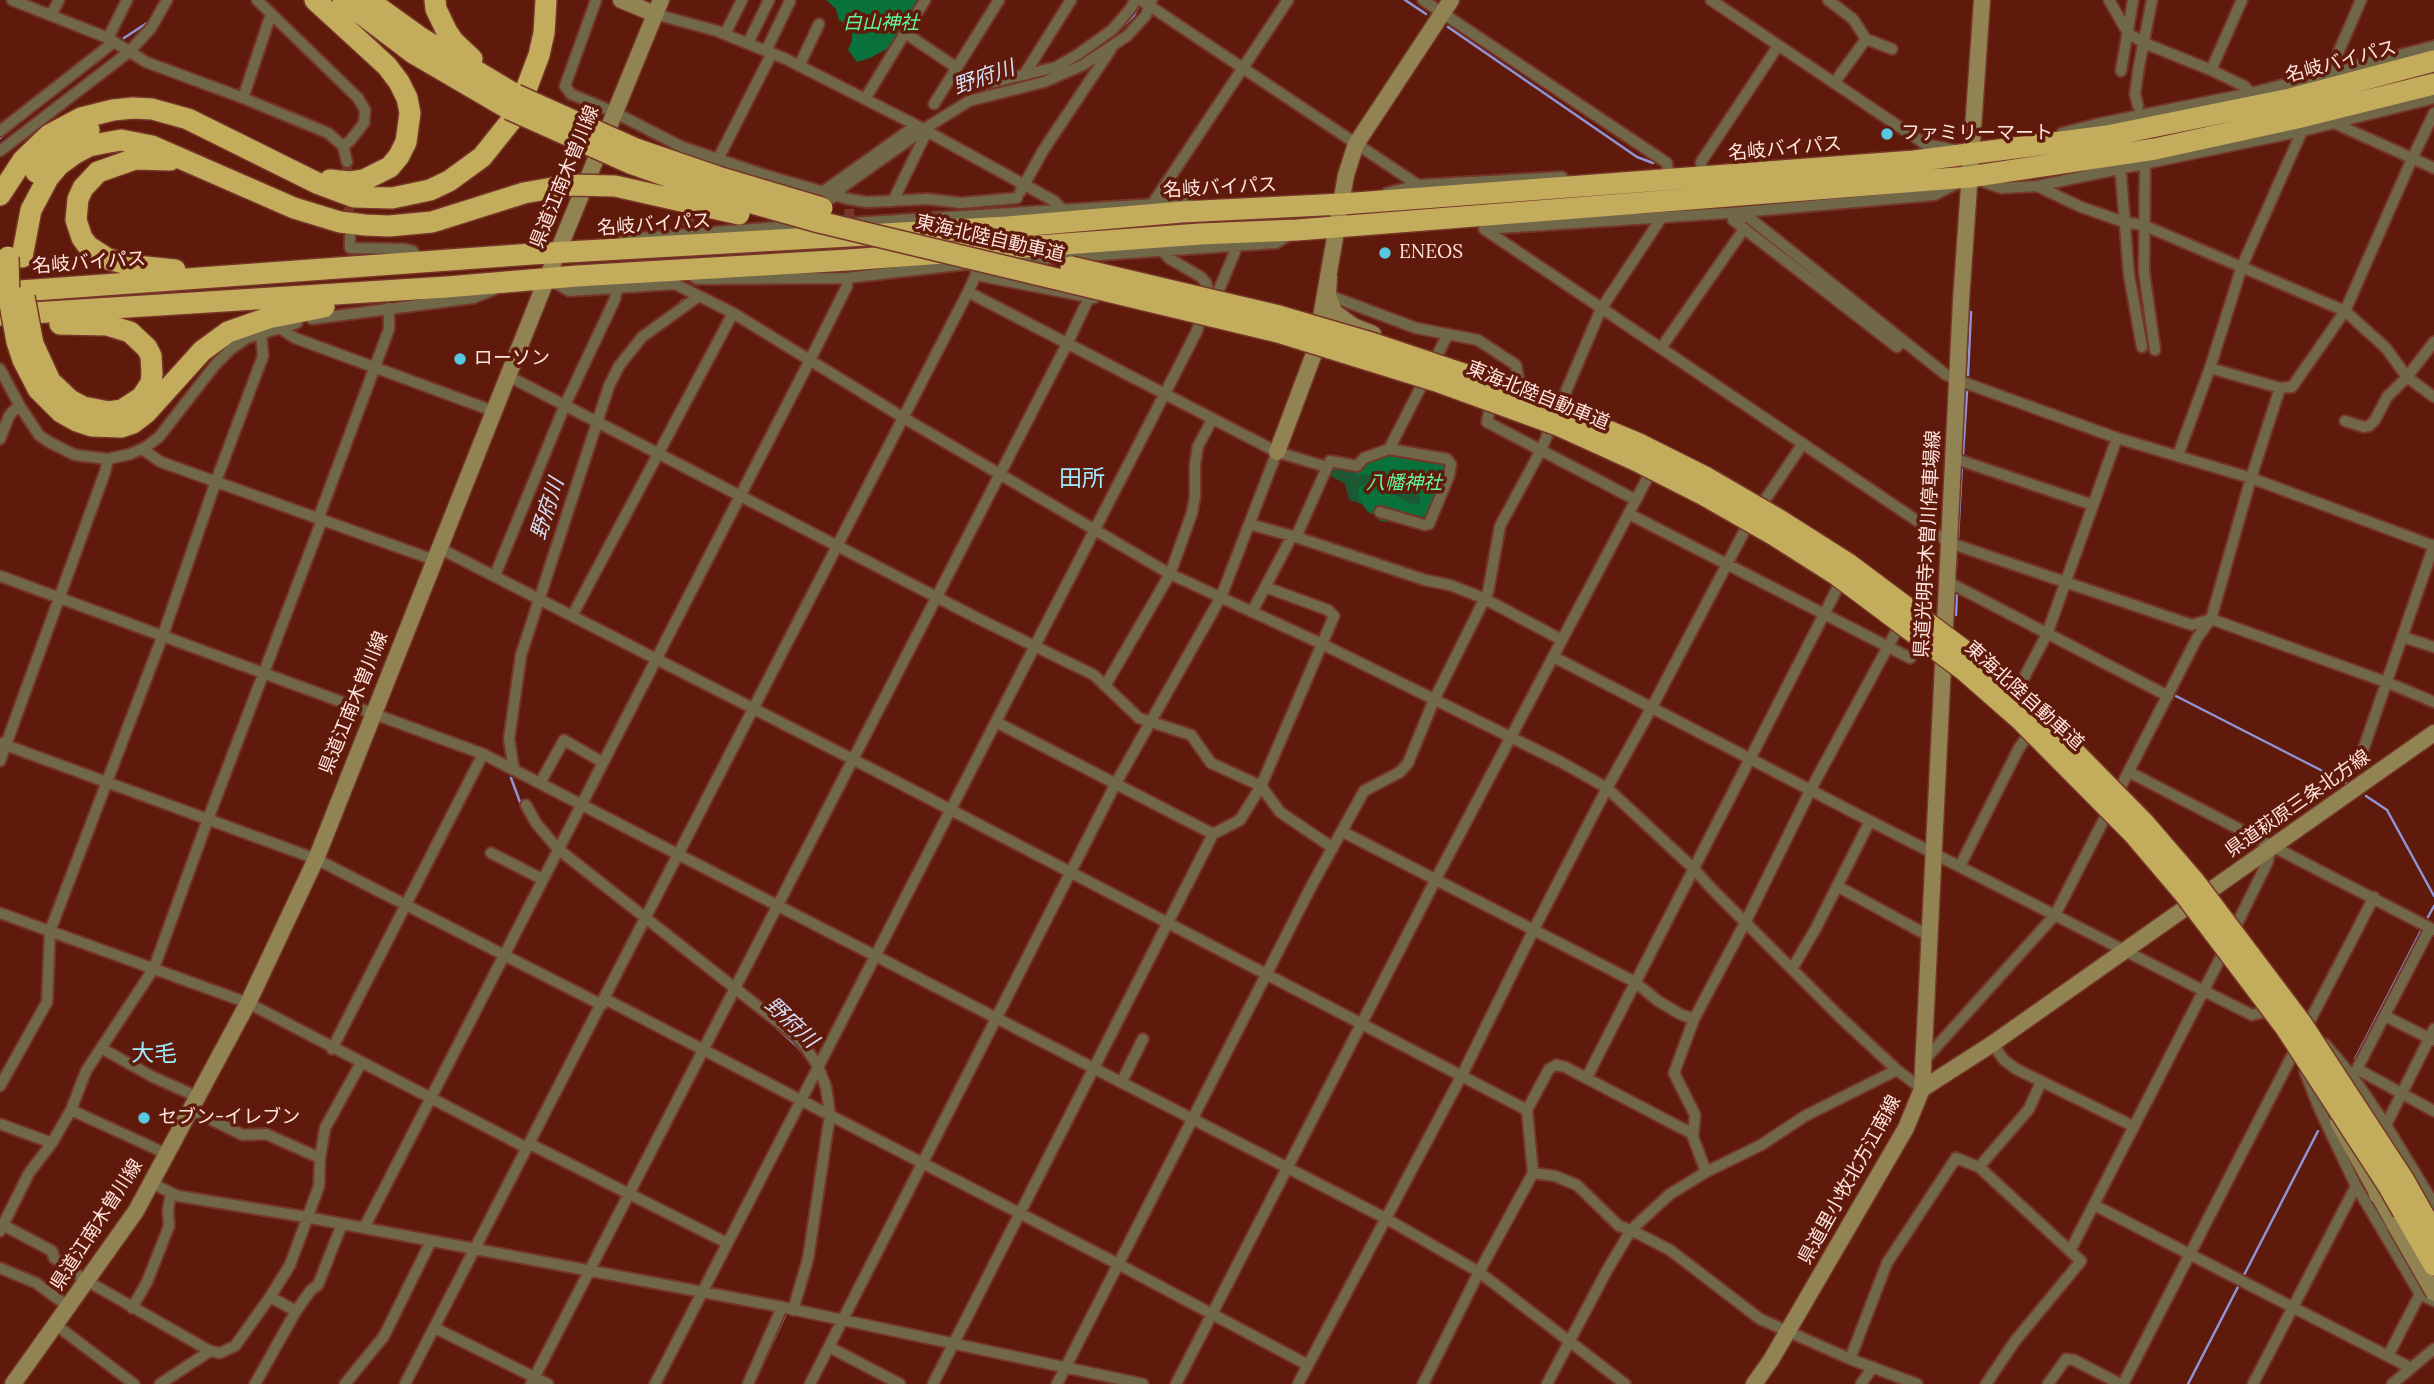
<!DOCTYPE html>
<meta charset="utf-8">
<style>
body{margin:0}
canvas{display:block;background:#5f1a0b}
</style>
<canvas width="2434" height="1384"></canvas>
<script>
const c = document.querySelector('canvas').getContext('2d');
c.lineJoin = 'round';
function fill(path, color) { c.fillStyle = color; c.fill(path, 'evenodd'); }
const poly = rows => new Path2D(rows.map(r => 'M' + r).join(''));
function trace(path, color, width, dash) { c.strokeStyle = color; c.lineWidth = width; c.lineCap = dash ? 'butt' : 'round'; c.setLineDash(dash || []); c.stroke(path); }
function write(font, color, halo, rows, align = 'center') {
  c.font = font + ' Lora,"Noto Sans JP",serif'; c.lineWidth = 7; c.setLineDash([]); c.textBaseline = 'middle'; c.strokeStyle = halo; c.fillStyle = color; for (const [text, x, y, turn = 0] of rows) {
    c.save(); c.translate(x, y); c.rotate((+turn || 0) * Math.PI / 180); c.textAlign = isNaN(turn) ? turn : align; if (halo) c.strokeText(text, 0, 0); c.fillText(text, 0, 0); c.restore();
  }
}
const green = poly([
 [1447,459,1425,525,1349,500,1345,484,1327,474,1330,461]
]);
const forest = poly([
 [826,0,922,0,902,35,890,47,870,58,857,62,848,50,852,40,852,29,839,20,836,9],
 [1385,452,1452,464,1431,518,1398,512,1387,522,1380,521,1375,515,1368,512,1358,498,1359,486,1367,484,1375,489,1385,490,1412,504,1420,503,1420,496,1410,488,1400,489,1391,481,1379,481,1370,475,1356,475,1357,469]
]);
const stream = poly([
 [1405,0,1426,14],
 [1448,27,1637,157,1653,163],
 [124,38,150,21],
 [96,63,107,54],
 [1070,65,1092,53,1113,36,1134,15,1140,4],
 [976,94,1027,79],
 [931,119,963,99],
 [0,138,14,127],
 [669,312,683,300],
 [1968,375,1971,312],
 [1963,455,1967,391],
 [1958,538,1962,464],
 [1955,582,1957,550],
 [1956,615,1957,589],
 [2174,695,2346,783],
 [511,778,523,810],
 [2366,796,2387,810,2434,896],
 [565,861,595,885],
 [2428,917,2434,906],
 [771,1023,797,1046,806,1057],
 [2355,1059,2423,927],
 [2243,1277,2318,1131],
 [755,1381,787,1311],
 [2188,1384,2240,1283]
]);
const streetTunnel = poly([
 [347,162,349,227],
 [849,209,852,263]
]);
const street = poly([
 [12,0,108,38,146,62,243,98,328,133,343,146,347,162],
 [257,0,358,98,365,110,364,123,350,141,343,146],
 [596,0,565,86,571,94,614,112,682,147,765,175,848,199,867,202,928,199,961,203,1017,198],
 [1141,0,1418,185],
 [1423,0,1667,163,1668,171],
 [1711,0,1925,144,1955,150],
 [1828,0,1853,19,1866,39,1834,83],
 [2109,0,2128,33,2144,43,2211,70,2244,86,2251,93],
 [655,14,717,31,786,59,910,122,1054,201,1061,208],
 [51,15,59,0],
 [905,33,957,68],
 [725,34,742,0],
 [108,38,127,0],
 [1866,39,1892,49],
 [748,43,769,0],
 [766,51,790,1],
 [799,66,819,24],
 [2211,70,2242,0],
 [2121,71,2133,0],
 [2329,74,2361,0],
 [1024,75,1071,0],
 [990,83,1056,67,1077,55,1112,30,1131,8,1135,0],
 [243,98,271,14],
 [865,99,925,0],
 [934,104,999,0],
 [2138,106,2135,94,2139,66,2152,0],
 [2334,123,2434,168],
 [0,131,114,42],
 [2062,133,2101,123,2251,93,2434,46],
 [0,151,129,52,151,28,167,0],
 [716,163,772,53],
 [2145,167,2144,272,2155,350],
 [1702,169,1701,162,1778,46],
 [2121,176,2129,275,2142,347],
 [1979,180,2001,188,2037,186,2302,131,2434,98],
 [2037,186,2081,207,2124,222,2143,225,2345,311,2386,348,2407,377,2434,397],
 [1020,192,1044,149,1111,49],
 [821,193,915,126],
 [1387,193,1418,185,1562,177],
 [832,198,844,186,929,126,969,101,1044,82,1083,65,1127,36,1146,15,1152,0],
 [893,201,926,133],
 [1153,203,1288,0],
 [1742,212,1945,374,1957,380,2117,438,2251,478,2434,546],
 [1745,217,1733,220,1897,347,1902,340],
 [687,220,696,202],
 [851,223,1188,202],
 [1484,229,1950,543,2192,625,2211,619,2386,682,2434,702],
 [1484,229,1742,212,1934,195,1954,185],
 [350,237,350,248,405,249,413,251,417,263],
 [625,239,804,225],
 [1011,261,1276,243,1289,235],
 [686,271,697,279,846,278,967,264],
 [976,275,1094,298],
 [554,282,569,291,675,284,733,313,904,418,1170,574,1322,644,1561,762,1607,788,1693,868,1711,888,1841,1018,1897,1070,1922,1089],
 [968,292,1277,452,1327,467],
 [1218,292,1237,247],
 [1328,295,1416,328,1478,340,1516,365,1520,387],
 [312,319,473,298,493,290],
 [278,327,295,338,493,411],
 [1661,348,1744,229],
 [2210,368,2280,388,2292,387,2345,311,2412,159,2434,113],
 [0,369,21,408,39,435,49,442,75,455,108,459,130,454,146,447,159,437,215,365,231,349,247,338,297,323],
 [508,376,977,618,1094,675,1139,718,1191,735,1211,763,1261,786,1334,616,1328,610,1265,587],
 [1490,408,1487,422,1636,500],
 [2345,421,2364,427,2369,426,2375,420,2387,397,2407,377,2434,342],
 [0,439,9,416,14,410,21,408],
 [142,449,161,462,434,560],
 [1389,449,1448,334],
 [2178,455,2210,368,2242,266,2302,131],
 [1953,458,2093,505],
 [1629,514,1910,658],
 [1249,524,1296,537,1425,580,1450,585,1483,598,1562,640],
 [1296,537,1330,461,1357,466,1364,458,1389,449,1447,459,1451,464,1449,476,1429,524,1425,525,1380,512],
 [439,548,903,785,1527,1110],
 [495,575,565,405,615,299,617,288],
 [0,576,483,754,1387,1219,1479,1272,1625,1384],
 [1948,582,2168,696],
 [1252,612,1292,536],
 [572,616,733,313],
 [2403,637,2434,647],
 [1554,657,1870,821,2202,990,2252,1015,2264,1012],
 [1105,686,1170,574,1192,513,1195,496,1195,464,1198,446,1212,420],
 [2019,687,2047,634,2117,438],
 [996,722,1213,834],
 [0,743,316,859,602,1005],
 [2362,753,2434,545],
 [0,761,105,472,108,459],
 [514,770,509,739,521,655,609,386,619,366,642,337,699,296],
 [2129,772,2434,930],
 [540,783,564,740,602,762],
 [526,805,536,823,558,849,797,1037,804,1045,818,1066,826,1087,830,1115,808,1259,793,1310],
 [1343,832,1635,982,1658,1001,1680,1014,1694,1019],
 [491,853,542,879],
 [1960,866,2019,748,2027,737],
 [1837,886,1929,936],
 [0,913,248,1003,527,1148],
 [2430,928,2357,1069,2434,1111],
 [2233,932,2268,861,2270,849],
 [1792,969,1816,928,1870,821],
 [605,999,1118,1264,1308,1365],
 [2385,1016,2433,1040],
 [2304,1032,2374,897],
 [1992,1044,2004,1060,2016,1069,2133,1126],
 [2325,1044,2353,1077,2386,1125,2434,1204],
 [101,1048,153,1077,198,1097],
 [332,1049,483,754],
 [1923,1055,1929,1055,2055,915,2197,638,2211,619,2251,478,2280,388],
 [2305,1072,2319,1108,2356,1186,2420,1294,2434,1301],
 [1587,1077,1839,585],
 [1122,1081,1143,1039],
 [0,1086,47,1002,50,931,163,635,216,481,263,356,261,333],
 [71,1110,167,1154],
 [191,1110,243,1135,266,1134,320,1158],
 [0,1124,52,1143],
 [2386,1125,2434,1029],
 [530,1144,727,1243],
 [1979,1167,2029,1109,2041,1082],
 [1706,1172,1693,1137,1695,1115,1674,1073,1694,1019,1746,921,1811,789,1898,628],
 [1533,1173,1555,1176,1577,1185,1619,1226,1631,1230,1670,1250,1760,1319,1850,1359,1917,1384],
 [151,1183,178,1196,306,1217,782,1307,1143,1384],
 [2094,1205,2411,1368],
 [3,1225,52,1251,54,1258,87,1281,210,1351],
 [364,1228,810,360,847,286,846,278],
 [0,1231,29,1173,52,1143,71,1110,86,1071,154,968,208,819,322,520,320,514,389,329,389,308],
 [2070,1251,2226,947],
 [0,1268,36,1283,69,1307],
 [270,1297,296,1311],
 [132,1308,147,1282,169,1226,168,1210,171,1193],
 [56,1325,134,1384],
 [435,1328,548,1384],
 [829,1347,900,1384],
 [2388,1356,2420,1294],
 [1850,1359,1887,1263,1956,1158,1979,1167,2081,1261,2015,1341,1986,1384],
 [160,1384,210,1351,220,1353,235,1346,270,1297,290,1265,319,1186,320,1158,325,1128,361,1063],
 [255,1384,296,1311,311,1290,318,1285,342,1224],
 [345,1384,384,1336,431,1241],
 [405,1384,968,292,976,275,975,263],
 [531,1384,1067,344,1094,287],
 [655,1384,1197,331,1208,290,1206,283,1201,277,1170,259,1163,252],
 [748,1384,782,1307],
 [810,1384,1116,783,1221,597,1277,452],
 [933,1384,1213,834,1240,820,1261,786,1280,812,1333,848],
 [1057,1384,1313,883,1364,791,1400,772,1408,763,1434,700,1488,592,1500,526,1541,450,1601,309,1662,217],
 [1176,1384,1436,879,1649,475],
 [1298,1384,1462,1075,1533,931,1607,788,1652,707,1746,528,1802,445],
 [1423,1384,1479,1272,1533,1173,1527,1110,1549,1069,1556,1065,1565,1067,1693,1134],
 [1547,1384,1606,1272,1631,1230,1670,1194,1706,1172,1761,1145,1805,1116,1897,1070],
 [1861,1384,1873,1367],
 [2048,1384,2066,1359,2074,1360,2120,1384],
 [2123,1384,2297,1046],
 [2253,1384,2356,1186],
 [2392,1384,2434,1349]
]);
const secondary = poly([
 [621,0,655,14],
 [1329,277,1328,295,1334,312,1353,326,1373,334],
 [1277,452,1315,351,1346,175,1356,144,1451,0],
 [1922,1089,1992,1044,2434,733],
 [2338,1122,2395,1225],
 [2368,1161,2377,1195],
 [13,1384,136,1211,248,1003,316,859,547,278,661,0],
 [1754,1384,1771,1360,1906,1128,1922,1089,1961,301,1982,0]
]);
const highway = poly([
 [315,0,387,66,399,82,407,98,410,113,406,142,399,156,390,167,364,180,350,182,330,180],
 [343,0,413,53,509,109],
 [368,0,421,38,516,95],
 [435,0,436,9,447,32,454,42,472,59],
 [170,160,135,159,98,172,83,188,78,199,76,220,82,238,88,246,108,259,136,266,175,270],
 [36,172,57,148,89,130],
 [0,195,23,160,49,135,81,118,113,110,133,108,152,109,188,119,319,184,354,197,392,198,430,190,449,181,482,157,510,122,521,103,539,55,544,33,546,0],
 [22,257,31,210,48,178,59,165,74,154,89,146,104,143,121,140,152,146,294,208,340,222,365,225,389,226,432,222,524,193],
 [6,292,532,254,1007,227,1182,212,1342,204,1914,161,2107,136,2290,99,2434,61],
 [0,315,447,287,577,276,848,260,1200,234,1297,230,1969,177,2155,149,2297,118,2434,84],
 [50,381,70,400,83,407,109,412,122,410,142,397,151,383,152,374,151,356,147,348,130,332,107,325,60,324],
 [38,389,61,412,77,421,92,426,121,427,133,423,146,413,202,351,228,332,268,318,324,307]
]);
const secondaryBridge = poly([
 [2395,1225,2434,1293]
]);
const highwayBridge = poly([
 [516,95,636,149,718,177,822,208],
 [509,109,630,163,713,192,815,221,1278,332,1436,381,1560,426,1635,460,1704,495,1774,535,1837,575,1964,670,2021,720,2133,833,2184,893,2286,1028,2388,1185,2434,1265],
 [524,193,569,185,615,186,739,214],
 [8,257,9,298,17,342,23,360,38,389],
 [1071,267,1279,316,1368,342,1502,387,1637,443,1707,478,1781,521,1847,563,1970,655,2030,707,2144,823,2194,881,2301,1023,2403,1179,2434,1234],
 [24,297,33,344,50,381]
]);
const markers = [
 [1887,134,7,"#56c9e1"],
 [1385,253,7,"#56c9e1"],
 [460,359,7,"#56c9e1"],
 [144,1118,7,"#56c9e1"]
];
const parkNames = [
 ["白山神社",881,24],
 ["八幡神社",1404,484]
];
const streetNames = [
 ["名岐バイパス",2341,62,-15],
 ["名岐バイパス",1785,149,-5],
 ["県道江南木曽川線",565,177,-68],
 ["名岐バイパス",1220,188,-3],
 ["名岐バイパス",654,225,-4],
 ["東海北陸自動車道",990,239,13],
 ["名岐バイパス",89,263,-4],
 ["東海北陸自動車道",1538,396,22],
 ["県道光明寺木曽川停車場線",1928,544,-87],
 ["東海北陸自動車道",2024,696,42],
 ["県道江南木曽川線",354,703,-68],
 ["県道萩原三条北方線",2298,804,-35],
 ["県道里小牧北方江南線",1850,1180,-61],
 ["県道江南木曽川線",97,1225,-57]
];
const poiNames = [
 ["ファミリーマート",1901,134],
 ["ENEOS",1399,253],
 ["ローソン",474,359],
 ["セブン-イレブン",158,1118]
];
const waterNames = [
 ["野府川",984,78,-19],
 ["野府川",548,509,-72],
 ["野府川",791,1023,43]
];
const quarterNames = [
 ["田所",1082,479],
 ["大毛",154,1054]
];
fill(green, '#1b5833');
fill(forest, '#08713c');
trace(stream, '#9094d6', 2.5);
trace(streetTunnel, '#77382b', 10, [10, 5]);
trace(street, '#753629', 14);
trace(secondary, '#753629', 19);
trace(highway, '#753629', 24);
trace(street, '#716849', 10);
trace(secondary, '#928352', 16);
trace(highway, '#c3ac5c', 21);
trace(secondaryBridge, '#753629', 19, []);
trace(highwayBridge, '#753629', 24, []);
trace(secondaryBridge, '#928352', 16);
trace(highwayBridge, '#c3ac5c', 21);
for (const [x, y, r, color] of markers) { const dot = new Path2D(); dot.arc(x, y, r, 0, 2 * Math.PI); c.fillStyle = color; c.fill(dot); trace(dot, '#5f1a0b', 2.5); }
write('italic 19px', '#61f69b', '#5f1a0b', parkNames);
write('19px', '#ffe4de', '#5f1a0b', streetNames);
write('19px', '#ffe4de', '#5f1a0b', poiNames, 'left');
write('italic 21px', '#d6def7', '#5f1a0b', waterNames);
write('23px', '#9fedff', '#5f1a0b', quarterNames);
</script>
